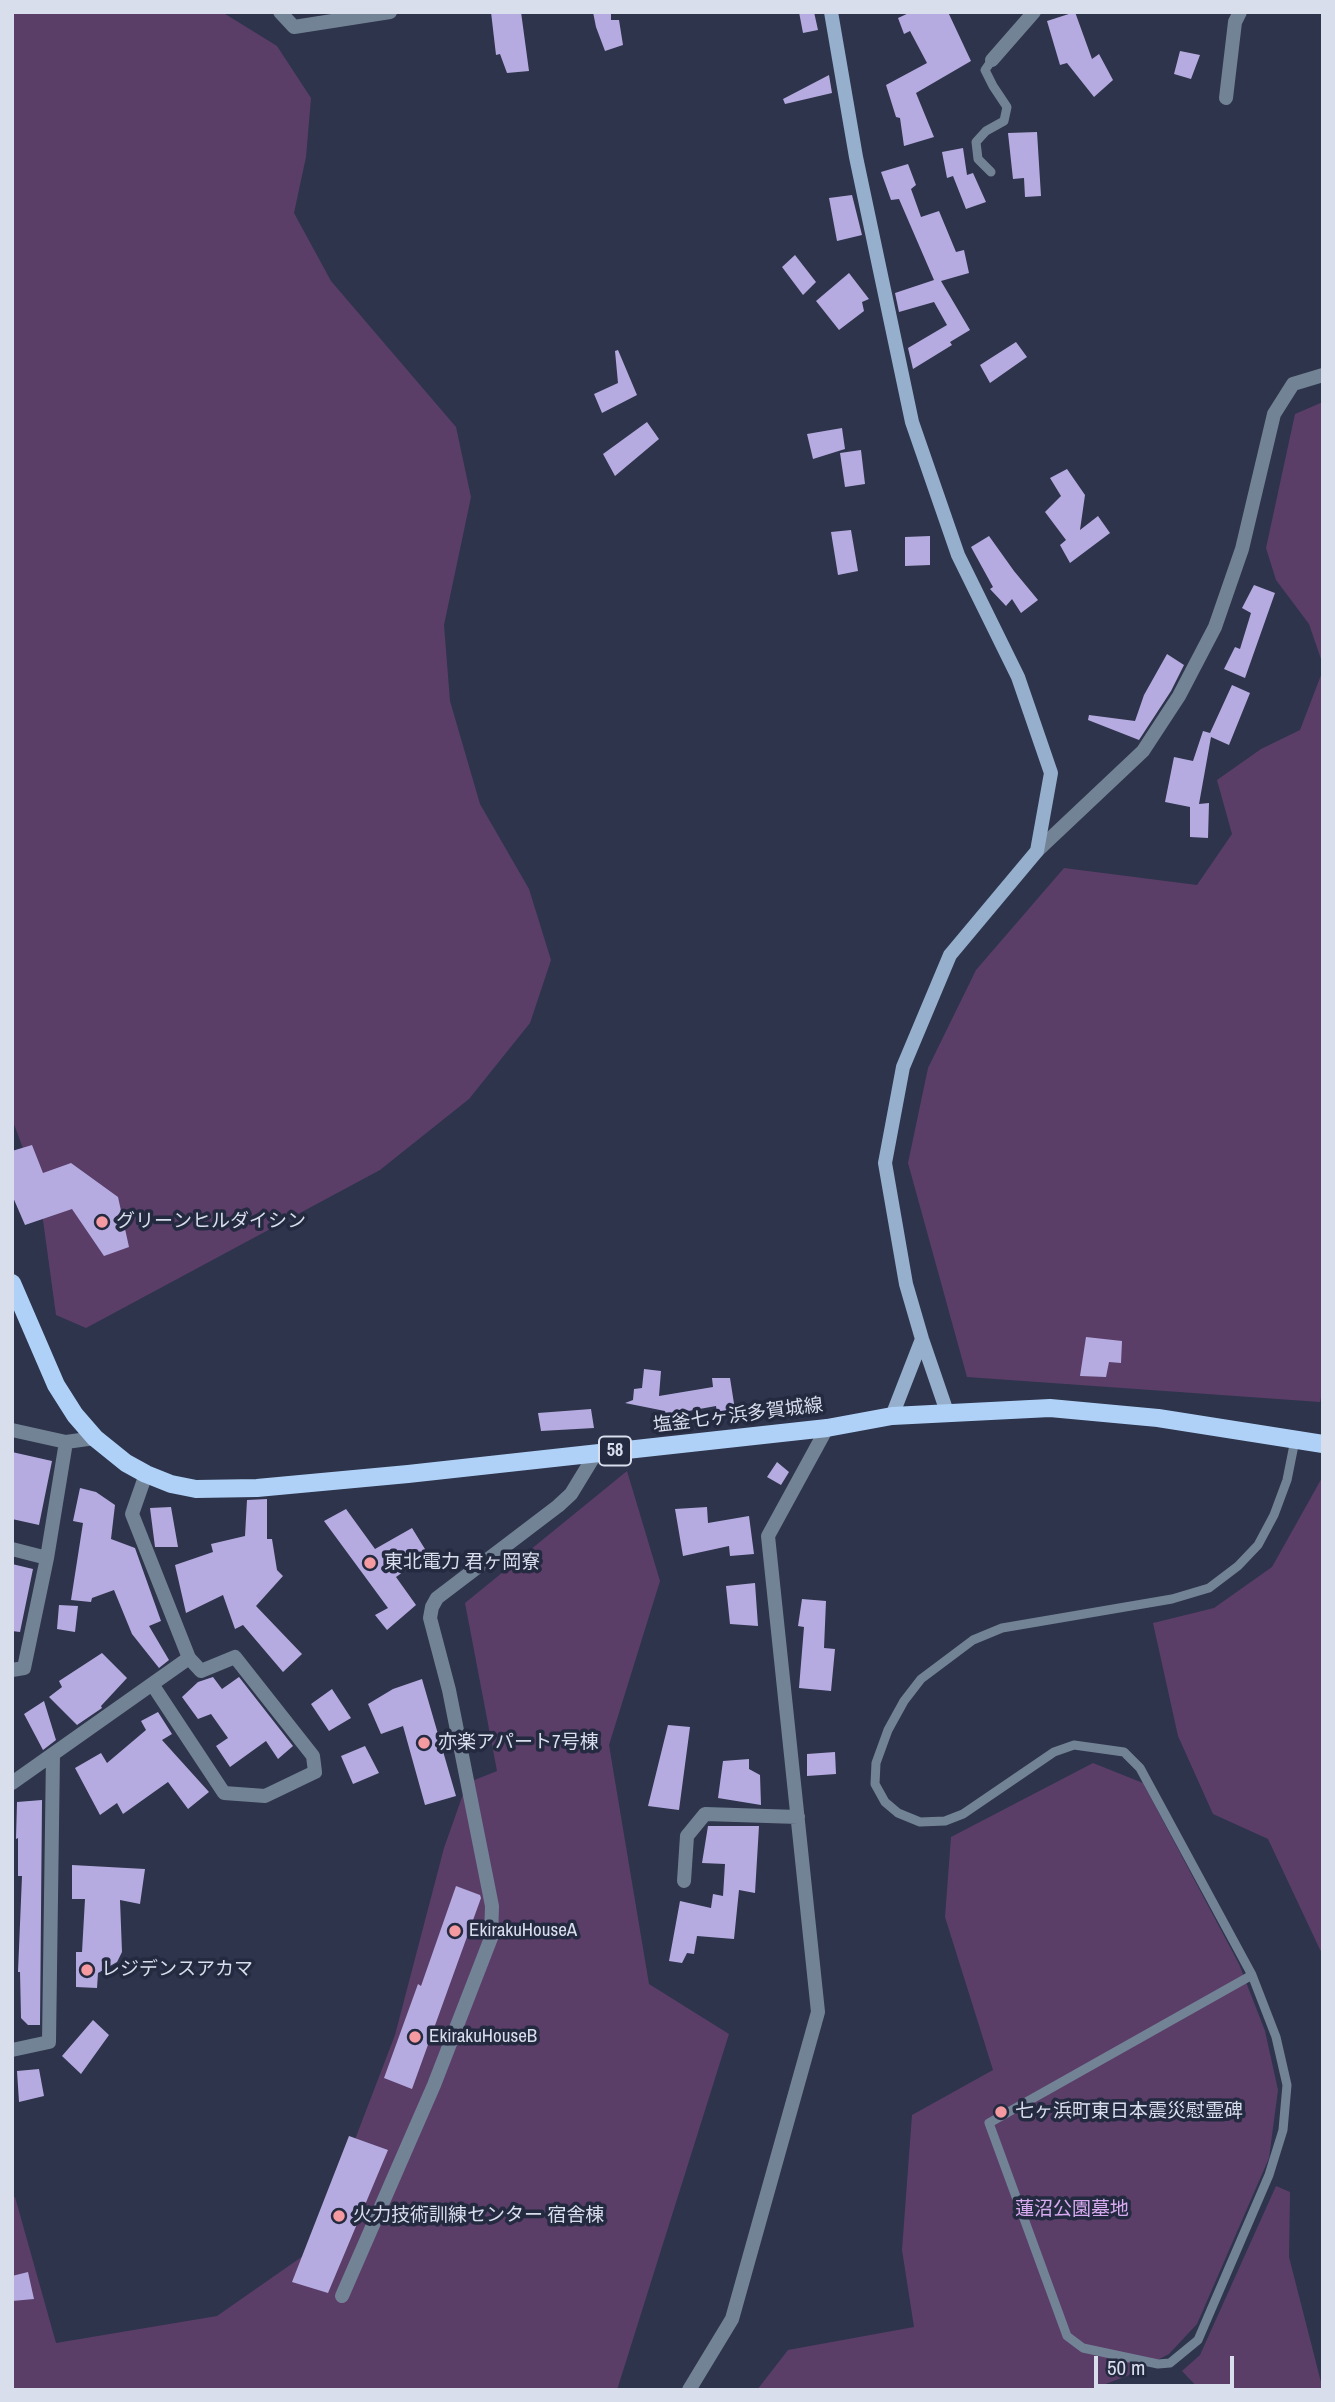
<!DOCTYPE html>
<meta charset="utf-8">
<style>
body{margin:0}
#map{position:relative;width:1335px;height:2402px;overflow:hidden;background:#2e344b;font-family:"Archivo Narrow",sans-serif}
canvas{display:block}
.frame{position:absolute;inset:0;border:14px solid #d9deed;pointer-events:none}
.scale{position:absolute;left:1094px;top:2356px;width:140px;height:32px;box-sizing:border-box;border:4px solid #d9deed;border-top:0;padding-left:9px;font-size:21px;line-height:24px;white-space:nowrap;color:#d9deed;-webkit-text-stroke:5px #242a40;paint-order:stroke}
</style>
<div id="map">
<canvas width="1335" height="2402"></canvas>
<div class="frame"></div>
<div class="scale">50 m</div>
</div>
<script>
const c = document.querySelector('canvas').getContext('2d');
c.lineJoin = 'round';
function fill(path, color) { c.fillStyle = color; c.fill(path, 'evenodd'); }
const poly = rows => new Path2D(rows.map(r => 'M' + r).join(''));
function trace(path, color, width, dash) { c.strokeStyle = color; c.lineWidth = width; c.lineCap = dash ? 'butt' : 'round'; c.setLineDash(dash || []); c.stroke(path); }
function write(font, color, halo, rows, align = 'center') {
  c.font = font + ' "Archivo Narrow","Noto Sans JP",sans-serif'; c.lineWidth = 7; c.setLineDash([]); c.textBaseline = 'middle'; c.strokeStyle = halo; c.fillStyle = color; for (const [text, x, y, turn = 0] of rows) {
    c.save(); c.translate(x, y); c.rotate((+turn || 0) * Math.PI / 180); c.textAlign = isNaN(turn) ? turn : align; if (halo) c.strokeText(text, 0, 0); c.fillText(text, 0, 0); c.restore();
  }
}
const green = poly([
 [12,12,222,12,277,46,311,98,306,157,294,213,331,281,456,427,471,497,444,625,450,701,480,804,529,889,551,960,530,1023,469,1099,380,1170,86,1328,56,1315,39,1191,12,1119],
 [1323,402,1323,665,1309,624,1276,580,1266,548,1295,414],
 [1323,670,1323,1388,1320,1402,967,1377,908,1163,928,1068,976,970,1064,868,1197,885,1232,834,1217,780,1261,749,1300,730],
 [627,1471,660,1581,609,1745,649,1984,729,2034,617,2390,12,2390,12,2198,15,2197,56,2343,217,2316,313,2249,395,2035,444,1848,467,1783,497,1771,465,1603],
 [1323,1476,1323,1956,1268,1839,1213,1814,1178,1736,1153,1623,1214,1608,1272,1567],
 [1093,1763,1143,1783,1239,1964,1265,2031,1278,2090,1269,2158,1197,2324,1169,2354,1127,2376,1089,2390,757,2390,788,2350,914,2327,902,2250,912,2115,993,2070,945,1917,951,1837],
 [1276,2186,1290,2192,1289,2257,1323,2390,1200,2390,1182,2371,1200,2355]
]);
const building = poly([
 [491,12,521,12,529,71,507,73,500,54,496,55],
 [593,12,611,12,611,20,619,20,623,45,605,51,596,27],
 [799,12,814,12,818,30,803,33],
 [911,12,948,12,971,61,916,93,934,137,904,146,900,118,896,117,886,85,927,63,910,31,904,34,898,18],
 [1075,12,1092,59,1099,54,1113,80,1094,97,1067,63,1060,65,1047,21],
 [1180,51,1200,55,1191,79,1174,74],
 [829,75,832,93,785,104,783,99],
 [1037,132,1041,196,1025,197,1024,178,1013,179,1008,133],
 [963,148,967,175,973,173,986,202,966,209,953,176,947,178,942,152],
 [908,164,916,185,911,189,921,217,939,211,956,252,964,250,969,273,941,281,970,330,950,342,952,345,913,369,908,348,947,325,934,302,899,312,895,293,934,280,899,199,891,200,881,172],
 [852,195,862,235,837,241,829,198],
 [795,255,816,282,803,295,782,267],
 [849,273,869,299,862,302,864,311,839,330,816,301],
 [1016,342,1027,357,990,383,980,365],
 [618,350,637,395,602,413,594,394,618,383,615,351],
 [647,422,659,439,615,476,603,454],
 [842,428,845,449,813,459,807,434],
 [861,450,865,484,845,487,840,453],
 [1067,469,1085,495,1080,530,1098,516,1110,533,1070,563,1060,545,1066,540,1045,512,1061,496,1050,478],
 [851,530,858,571,838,575,831,532],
 [930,536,930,565,905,566,905,537],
 [989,536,1014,571,1038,600,1021,613,1012,599,1006,606,990,589,993,587,971,547],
 [1254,585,1275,593,1245,678,1224,669,1235,647,1240,649,1251,613,1242,608],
 [1167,654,1184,665,1171,691,1139,740,1088,720,1089,715,1135,721,1144,695],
 [1232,685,1250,693,1229,745,1211,737,1199,804,1209,803,1208,838,1190,837,1190,807,1165,802,1174,757,1193,761,1203,731,1210,733],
 [32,1145,43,1173,71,1163,118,1197,129,1247,104,1256,72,1209,25,1225,12,1195,12,1151],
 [1086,1337,1122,1341,1121,1363,1109,1362,1106,1377,1080,1376],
 [644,1369,661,1371,659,1396,713,1387,712,1378,730,1378,735,1410,717,1413,716,1406,666,1415,665,1411,625,1403,633,1400,634,1389,642,1388],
 [591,1409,594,1428,541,1431,538,1413],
 [12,1452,52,1461,39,1525,12,1519],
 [777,1462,789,1472,781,1485,767,1477],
 [80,1488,96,1492,115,1505,111,1539,135,1548,161,1621,149,1626,169,1660,159,1668,132,1634,114,1590,92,1598,91,1602,71,1600,83,1523,73,1521],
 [267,1499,267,1539,272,1539,277,1570,283,1576,256,1606,302,1654,283,1672,243,1625,235,1629,223,1595,186,1613,175,1565,213,1552,211,1544,245,1536,247,1500],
 [171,1507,178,1547,155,1547,150,1508],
 [707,1507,708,1523,749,1516,754,1554,730,1556,729,1546,683,1556,675,1509],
 [346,1509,375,1549,412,1528,428,1554,396,1577,416,1605,387,1630,375,1615,388,1608,324,1521],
 [12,1564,33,1569,20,1632,12,1631],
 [755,1583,758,1626,730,1624,726,1586],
 [802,1599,826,1601,824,1648,835,1649,831,1691,799,1688,804,1627,798,1626],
 [59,1605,78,1606,75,1632,57,1629],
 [102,1653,127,1678,101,1706,102,1708,77,1725,49,1697,62,1687,59,1681],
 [213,1677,222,1689,239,1677,293,1746,278,1759,266,1741,230,1767,216,1746,228,1738,211,1714,198,1719,182,1697,198,1682],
 [422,1679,456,1796,425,1805,403,1726,381,1734,368,1704,393,1689],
 [332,1689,351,1718,329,1731,311,1704],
 [44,1701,56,1740,43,1750,24,1714],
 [158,1712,172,1734,162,1740,209,1792,188,1809,168,1782,123,1814,117,1803,100,1815,75,1768,101,1753,107,1763,146,1730,141,1721],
 [668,1725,690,1727,679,1810,648,1806],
 [365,1746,379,1773,353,1784,341,1756],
 [835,1752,836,1774,807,1776,807,1754],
 [749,1759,749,1769,760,1775,761,1805,718,1798,723,1761],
 [42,1800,40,2025,28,2025,21,2018,20,1972,18,1972,22,1876,18,1876,18,1838,16,1839,17,1802],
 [708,1826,759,1826,755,1893,739,1890,734,1939,697,1936,694,1954,687,1953,682,1963,669,1961,680,1901,711,1908,713,1894,723,1896,725,1864,702,1863],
 [72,1865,145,1869,140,1904,120,1900,122,1952,117,1962,98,1973,97,1988,76,1987,76,1952,82,1952,85,1899,72,1899],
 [456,1886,480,1895,481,1898,412,2089,384,2078,418,1984,421,1986],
 [93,2020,109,2035,81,2074,62,2056],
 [39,2069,44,2096,19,2102,17,2071],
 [349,2136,388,2150,328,2293,292,2282],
 [28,2272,34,2299,12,2301,12,2276]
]);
const lane = poly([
 [991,172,978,159,976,142,986,131,1004,121,1007,107,993,86,985,70,992,60],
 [1252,1975,989,2123,1067,2336,1083,2348,1158,2364,1170,2363,1198,2340,1269,2175,1283,2130,1287,2085,1276,2037,1252,1975,1140,1768,1124,1752,1074,1745,1054,1752,963,1814,945,1821,920,1822,898,1813,885,1802,875,1784,876,1763,888,1730,904,1701,921,1679,973,1640,1002,1628,1172,1599,1209,1588,1238,1566,1258,1545,1274,1515,1287,1480,1295,1440]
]);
const street = poly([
 [280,12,294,27,390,12],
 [992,60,1034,12],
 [1226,98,1235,22,1240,12],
 [1037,851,1143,751,1179,696,1215,627,1242,549,1274,414,1293,384,1323,375],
 [12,1430,66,1442,95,1438],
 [12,1549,47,1558],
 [12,1670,24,1668,47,1558,66,1442],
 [152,1684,224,1793,265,1796,315,1772,313,1756,235,1657,201,1671,189,1658],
 [12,1783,189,1658,132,1514,146,1474],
 [684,1881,687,1836,705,1814,798,1817],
 [12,2050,49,2042,53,1754],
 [342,2296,434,2085,491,1938,492,1906,449,1690,430,1618,432,1607,437,1598,558,1506,571,1494,596,1453],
 [689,2390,732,2319,818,2012,768,1536,827,1428]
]);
const secondary = poly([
 [831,12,856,157,912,422,958,555,1018,677,1051,773,1037,851,950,955,903,1067,885,1163,906,1284,922,1339,947,1412],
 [892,1416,922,1339]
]);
const primary = poly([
 [12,1283,56,1385,75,1415,95,1438,126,1463,146,1474,171,1484,196,1489,257,1488,408,1474,827,1428,892,1416,1050,1408,1158,1418,1323,1444]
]);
const markers = [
 [102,1222,7,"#f49aa0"],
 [370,1563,7,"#f49aa0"],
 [424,1743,7,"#f49aa0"],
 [455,1931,7,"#f49aa0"],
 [87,1970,7,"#f49aa0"],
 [415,2037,7,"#f49aa0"],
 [1001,2112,7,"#f49aa0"],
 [339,2216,7,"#f49aa0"]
];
const shields = [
 [615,1451,32]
];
const shieldNames = [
 ["58",615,1451]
];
const poiNames = [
 ["グリーンヒルダイシン",116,1222],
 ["東北電力 君ヶ岡寮",384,1563],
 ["亦楽アパート7号棟",438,1743],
 ["EkirakuHouseA",469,1931],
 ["レジデンスアカマ",101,1970],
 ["EkirakuHouseB",429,2037],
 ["七ヶ浜町東日本震災慰霊碑",1015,2112],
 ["火力技術訓練センター 宿舎棟",353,2216]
];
const streetNames = [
 ["塩釜七ヶ浜多賀城線",738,1416,-7]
];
const parkNames = [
 ["蓮沼公園墓地",1072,2210]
];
fill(green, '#5a3e68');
fill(building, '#b5abe0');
trace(lane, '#738396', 9);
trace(street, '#738396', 14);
trace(secondary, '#95afcc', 14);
trace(primary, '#afd1f7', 18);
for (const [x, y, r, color] of markers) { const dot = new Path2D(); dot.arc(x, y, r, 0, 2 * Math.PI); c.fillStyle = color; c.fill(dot); trace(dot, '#242a40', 2.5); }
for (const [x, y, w] of shields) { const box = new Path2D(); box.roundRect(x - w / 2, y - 14.5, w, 29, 5); c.fillStyle = '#242a40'; c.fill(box); trace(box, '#d9deed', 2); }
write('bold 18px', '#d9deed', null, shieldNames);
write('19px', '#d9deed', '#242a40', poiNames, 'left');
write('19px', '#d9deed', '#242a40', streetNames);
write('19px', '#d8abf0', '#242a40', parkNames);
</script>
